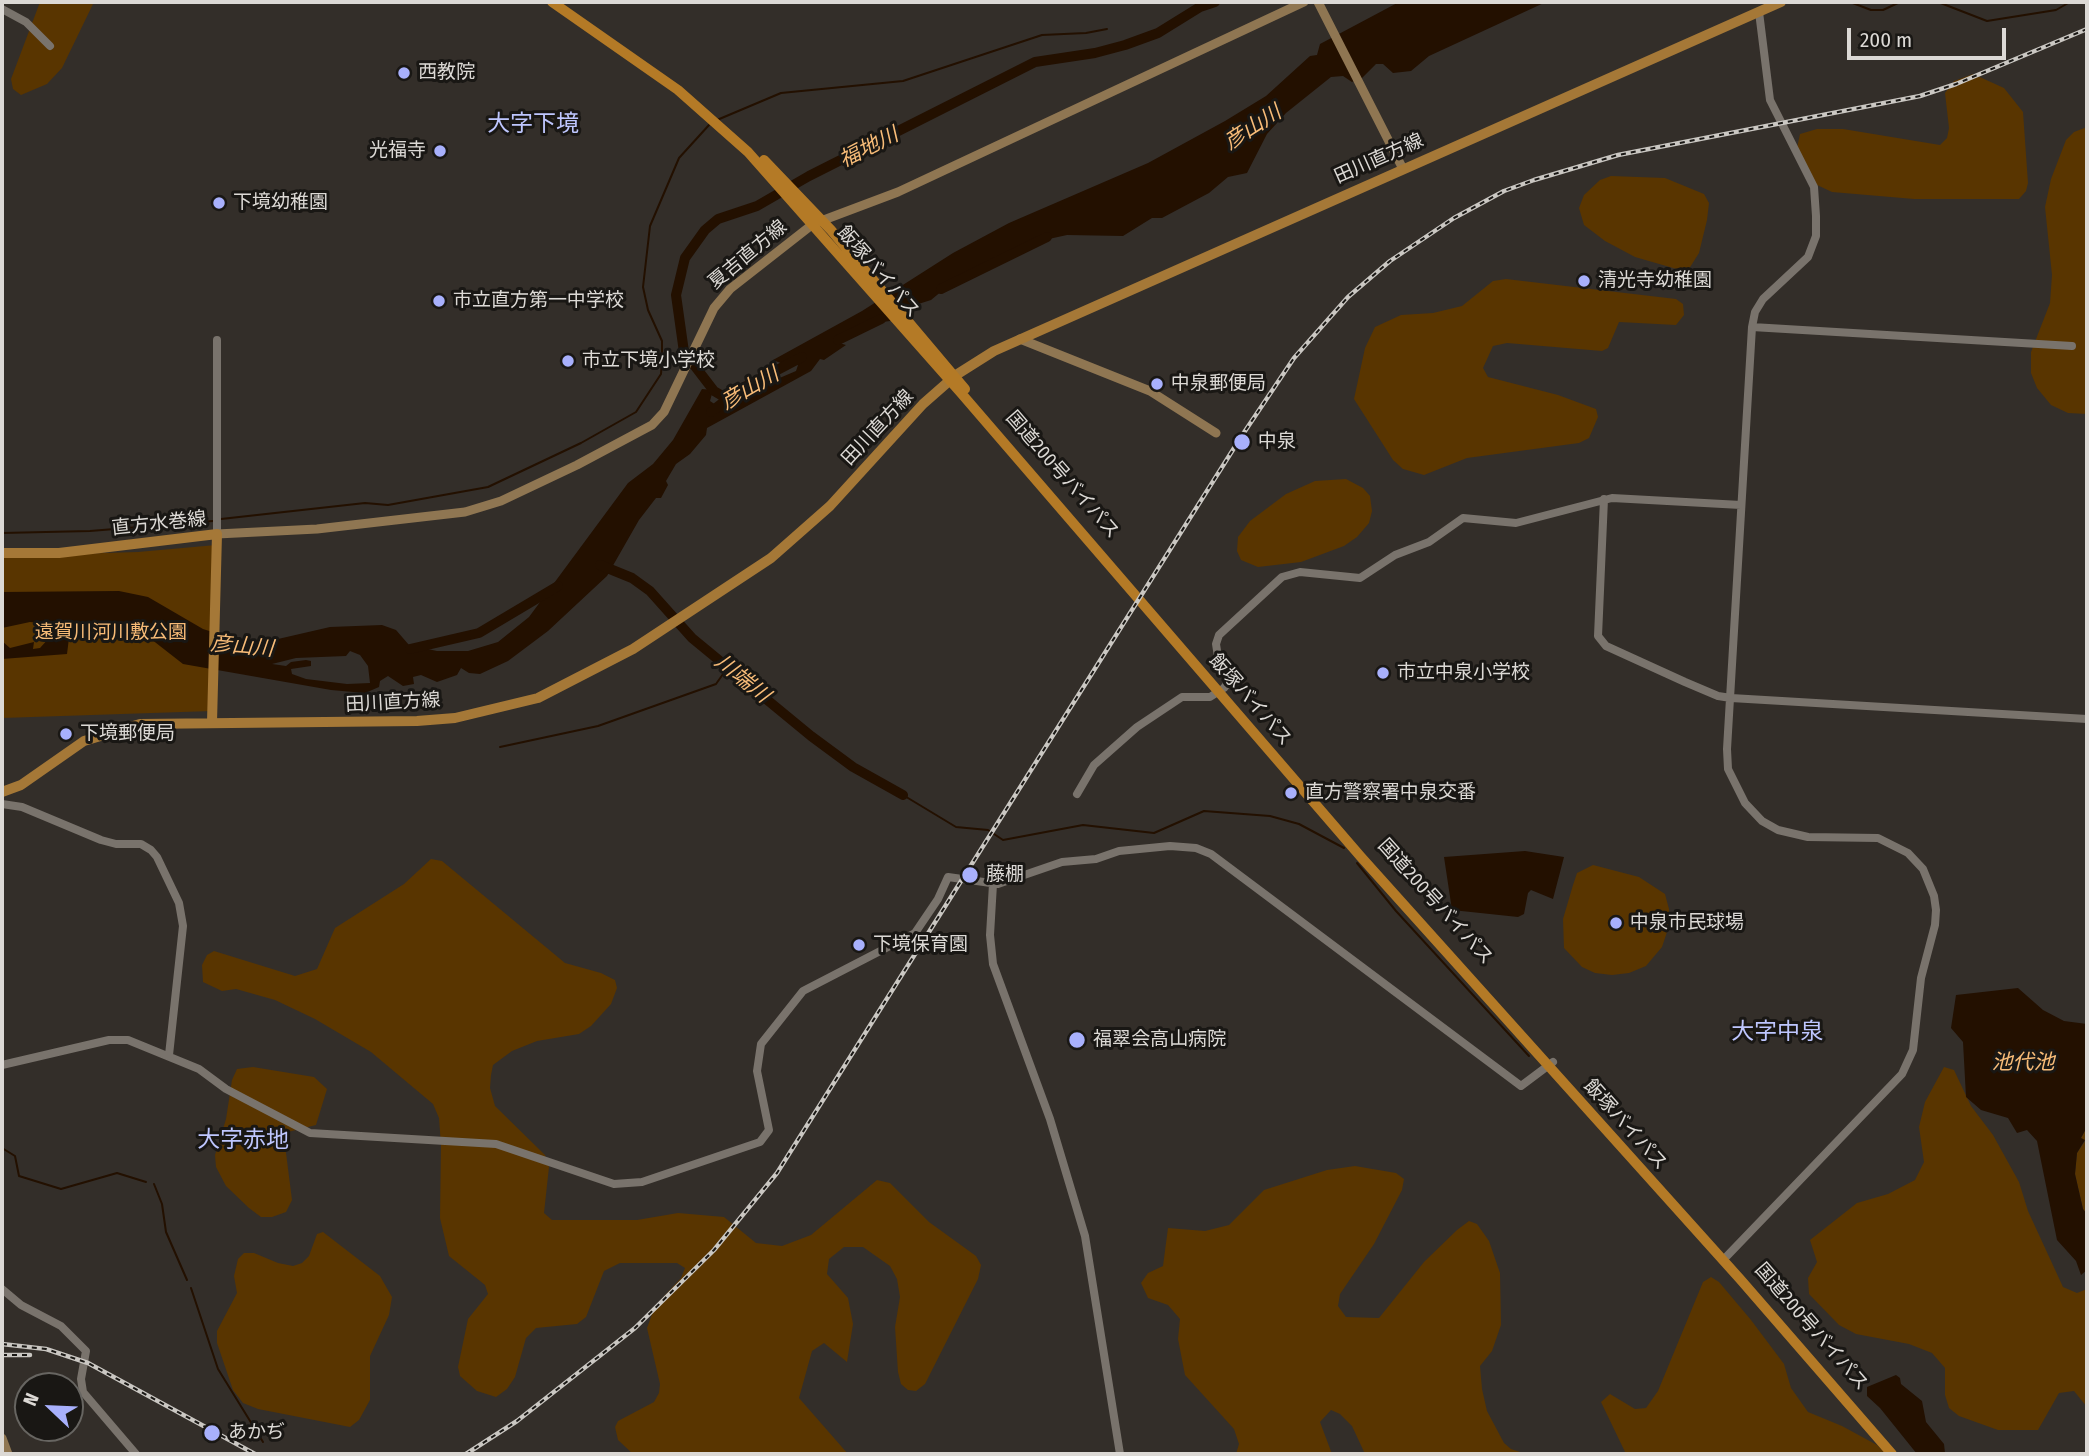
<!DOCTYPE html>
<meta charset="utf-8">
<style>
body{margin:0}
#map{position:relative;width:2089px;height:1456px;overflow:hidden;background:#332e29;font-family:"Fira Sans Condensed",sans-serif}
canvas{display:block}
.frame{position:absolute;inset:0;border:4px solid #dcd9d5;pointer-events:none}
.north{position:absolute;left:14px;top:1372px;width:70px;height:70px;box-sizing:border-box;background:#191714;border:2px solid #676561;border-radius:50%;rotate:293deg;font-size:19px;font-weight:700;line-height:28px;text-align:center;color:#dcd9d5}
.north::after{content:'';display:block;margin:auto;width:24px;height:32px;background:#a8b0fc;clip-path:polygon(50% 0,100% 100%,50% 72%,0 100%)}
.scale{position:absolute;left:1847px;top:28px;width:159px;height:32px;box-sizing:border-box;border:4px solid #dcd9d5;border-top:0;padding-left:9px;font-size:21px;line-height:24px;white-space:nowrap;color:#dcd9d5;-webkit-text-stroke:5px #191714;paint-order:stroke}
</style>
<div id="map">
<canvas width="2089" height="1456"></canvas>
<div class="frame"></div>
<div class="north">N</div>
<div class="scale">200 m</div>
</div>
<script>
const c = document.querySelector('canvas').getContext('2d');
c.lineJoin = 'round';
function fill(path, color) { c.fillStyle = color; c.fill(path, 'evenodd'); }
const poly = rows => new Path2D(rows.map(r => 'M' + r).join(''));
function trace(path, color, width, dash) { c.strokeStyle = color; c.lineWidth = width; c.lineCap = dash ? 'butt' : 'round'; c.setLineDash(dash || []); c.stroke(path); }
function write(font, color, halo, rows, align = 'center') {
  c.font = font + ' "Fira Sans Condensed","Noto Sans JP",sans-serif'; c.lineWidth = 6; c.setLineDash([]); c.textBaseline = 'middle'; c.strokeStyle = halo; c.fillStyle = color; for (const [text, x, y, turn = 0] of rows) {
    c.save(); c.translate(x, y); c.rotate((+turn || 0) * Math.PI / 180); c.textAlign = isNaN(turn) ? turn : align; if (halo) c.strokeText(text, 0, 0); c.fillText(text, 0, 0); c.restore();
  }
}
const green = poly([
 [40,2,94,2,62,68,47,84,21,95,13,89,11,79],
 [1973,74,2004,88,2023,112,2028,183,2026,191,2019,199,1914,199,1832,192,1815,184,1797,148,1800,134,1817,129,1843,129,1940,145,1947,138,1949,128,1945,93,1954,81],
 [2087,127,2087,414,2068,413,2051,405,2037,388,2031,373,2031,352,2050,303,2052,275,2045,207,2051,179,2066,140,2074,132],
 [1611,176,1665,178,1704,194,1709,203,1707,220,1699,253,1687,272,1635,257,1605,241,1584,225,1579,208,1584,195,1600,180],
 [1506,279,1676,299,1683,304,1684,315,1676,325,1619,322,1608,348,1602,351,1507,343,1493,346,1483,368,1488,377,1558,395,1596,409,1598,417,1589,438,1579,443,1467,458,1424,475,1403,469,1393,460,1354,399,1365,348,1375,327,1401,315,1433,313,1462,306,1493,281],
 [1346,479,1363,488,1370,496,1372,511,1369,523,1357,537,1344,546,1301,562,1258,567,1241,560,1237,551,1238,537,1250,521,1286,494,1315,481],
 [216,545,212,711,2,718,2,556,138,552],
 [431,859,442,861,565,963,601,973,615,980,617,988,611,1004,591,1026,579,1034,537,1041,512,1051,493,1065,491,1075,490,1088,495,1106,545,1155,549,1167,544,1213,552,1220,637,1220,678,1213,724,1217,756,1243,782,1246,811,1235,877,1180,890,1183,929,1222,976,1256,981,1265,978,1279,925,1384,916,1391,908,1390,901,1384,898,1372,895,1327,900,1297,897,1279,890,1266,863,1247,844,1247,829,1259,827,1274,848,1298,853,1324,847,1362,824,1343,812,1351,799,1398,848,1454,633,1454,618,1440,615,1427,618,1421,654,1402,659,1393,660,1384,647,1328,655,1306,681,1278,685,1268,677,1263,620,1263,604,1271,586,1317,577,1324,536,1328,526,1338,515,1377,507,1389,496,1397,477,1391,460,1376,458,1367,468,1319,488,1294,485,1285,449,1256,440,1218,441,1145,439,1118,433,1104,371,1052,315,1019,275,1000,236,989,222,991,203,982,202,965,207,955,214,951,295,976,317,969,335,928,404,884],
 [1593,865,1639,877,1665,894,1669,909,1669,926,1662,947,1646,966,1629,973,1612,975,1595,973,1582,967,1564,948,1563,919,1573,885,1577,873],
 [253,1067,314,1077,327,1089,316,1125,288,1132,284,1137,292,1200,286,1212,272,1217,261,1217,249,1208,226,1186,216,1167,215,1155,226,1119,232,1080,237,1069],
 [1944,1067,1954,1070,1971,1106,1993,1135,2019,1182,2028,1211,2063,1287,2077,1293,2087,1289,2087,1407,2074,1391,2059,1393,2038,1430,1998,1430,1959,1416,1949,1408,1945,1395,1945,1368,1932,1353,1909,1344,1856,1334,1839,1325,1809,1294,1808,1278,1817,1262,1810,1240,1857,1203,1888,1194,1915,1180,1924,1162,1919,1127,1925,1102],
 [2087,1127,2087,1214,2083,1209,2075,1174,2077,1153,2085,1141,2081,1138],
 [1355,1166,1396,1173,1404,1179,1402,1190,1374,1244,1340,1294,1338,1306,1346,1317,1379,1318,1424,1262,1457,1230,1469,1221,1477,1224,1489,1241,1500,1273,1501,1325,1492,1351,1480,1366,1482,1389,1487,1411,1504,1443,1511,1449,1526,1454,1365,1454,1352,1426,1340,1414,1331,1410,1320,1422,1332,1454,1236,1454,1239,1444,1234,1429,1185,1375,1178,1339,1180,1319,1168,1305,1148,1298,1141,1283,1148,1273,1163,1266,1168,1228,1205,1231,1229,1225,1264,1190,1327,1170],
 [323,1232,380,1276,392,1297,389,1315,370,1356,370,1400,359,1420,350,1427,258,1409,243,1403,233,1390,217,1343,217,1331,237,1293,234,1276,238,1259,244,1253,254,1253,278,1263,293,1266,302,1263,309,1256,317,1234],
 [1711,1277,1719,1282,1751,1320,1784,1364,1791,1388,1808,1412,1842,1426,1877,1445,1886,1454,1626,1454,1601,1402,1610,1394,1635,1409,1646,1408,1658,1391,1703,1282]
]);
const water = poly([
 [1399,2,1546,2,1429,56,1411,71,1393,73,1383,64,1376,64,1362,78,1352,82,1343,76,1331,77,1286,113,1267,134,1247,173,1228,177,1209,193,1162,218,1152,218,1123,236,1067,235,1026,244,970,276,954,281,931,300,909,307,890,321,868,324,836,342,846,345,824,360,820,359,811,371,707,428,706,435,690,454,676,464,666,481,668,485,661,498,656,498,639,520,607,576,548,631,508,661,480,674,469,673,461,668,457,675,437,682,421,675,413,677,414,684,403,686,388,676,380,681,379,687,365,693,331,690,183,664,151,639,117,631,113,624,95,621,86,622,81,633,69,638,67,654,2,659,2,641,10,648,34,642,33,649,40,648,49,638,50,624,30,622,2,628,2,592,119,591,148,597,203,629,241,641,265,642,330,627,382,625,396,630,409,645,437,651,468,651,498,642,529,617,628,483,653,464,673,440,702,389,713,390,710,401,716,405,796,371,798,365,795,361,783,364,773,360,862,311,953,253,1009,223,1148,163,1225,121,1266,96,1310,56,1317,55,1320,44],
 [350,651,360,655,368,666,370,683,347,684,306,679,292,674,291,669,311,666,311,661,306,660,291,662,286,666,272,664,296,658,346,656],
 [1525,851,1564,857,1553,899,1531,890,1528,893,1524,914,1518,917,1452,910,1444,857],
 [2018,988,2043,1010,2064,1021,2087,1024,2087,1127,2081,1138,2085,1140,2077,1153,2075,1174,2083,1209,2087,1214,2087,1270,2081,1275,2076,1261,2057,1240,2037,1141,2027,1130,2017,1133,2008,1118,1981,1110,1966,1097,1963,1042,1951,1028,1956,995],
 [1896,1375,1900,1378,1901,1384,1922,1401,1926,1422,1944,1444,1945,1453,1917,1454,1880,1408,1867,1396,1867,1387]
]);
const stream = poly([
 [1850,2,1871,10,1883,10,1900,2],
 [1938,2,1987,21,2056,10,2070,2],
 [717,120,781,93,903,81,1042,35,1086,33,1107,29],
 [221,519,365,503,388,505,488,487,581,443,636,412,661,374,662,361,662,341,648,310,643,287,650,226,679,158,709,125],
 [2,533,90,531,213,521],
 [500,747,598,726,716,684,728,667],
 [903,795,956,827,988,830,1003,840,1083,825,1154,833,1204,811,1270,816,1299,824,1344,848],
 [1357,863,1396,911,1529,1056],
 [2,1148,15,1156,19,1176,61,1189,117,1173,146,1182],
 [154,1184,162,1204,166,1232,187,1280],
 [191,1288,218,1369,263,1442]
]);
const river = poly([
 [941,289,1047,237],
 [838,340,881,319],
 [726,398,714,391,684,352,676,295,685,258,705,230,718,219,757,206,809,176,1035,62,1095,53,1125,45,1158,33,1200,7,1215,2],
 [711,412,739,390,802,357],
 [600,565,632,578,650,591,692,638,811,736,853,767,903,795],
 [410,649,479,633,558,586]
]);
const tertiary = poly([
 [2,9,26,22,50,46],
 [1752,327,2072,346],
 [217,340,217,534],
 [1604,499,1598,636,1606,646,1685,682,1718,696,1731,698,2087,719],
 [1077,794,1094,765,1137,727,1182,697,1210,697,1224,688,1230,680,1218,657,1216,644,1219,635,1282,577,1300,572,1360,578,1395,555,1429,542,1463,518,1516,523,1612,498,1741,505],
 [2,804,22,807,101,840,116,844,141,844,151,850,157,857,179,903,183,926,169,1055],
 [993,884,990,935,993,964,1050,1119,1085,1236,1120,1454],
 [2,1065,109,1040,128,1040,199,1069,226,1089,310,1133,496,1144,614,1184,642,1182,760,1142,769,1130,757,1071,761,1044,803,991,915,933,938,899,948,877,998,884,1062,862,1096,859,1119,851,1170,846,1196,848,1211,854,1521,1086,1553,1062],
 [1727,1256,1902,1074,1913,1050,1921,978,1935,925,1936,910,1934,896,1923,869,1908,853,1878,838,1808,837,1778,830,1762,821,1745,803,1728,769,1727,749,1752,327,1755,312,1763,299,1808,257,1816,236,1816,216,1814,187,1770,100,1759,12],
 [2,1289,21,1305,61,1326,86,1351,81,1379,83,1392,136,1454]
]);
const secondary = poly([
 [1318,2,1403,169],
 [1020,339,1150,391,1216,433],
 [217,534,317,529,465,512,501,501,577,465,652,425,664,412,714,308,730,289,813,224,898,192,1304,2],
 [2,1438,8,1454]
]);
const primary = poly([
 [2,553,59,553,217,534,212,722],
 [2,792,21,785,84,741,140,724,417,721,455,718,538,698,633,649,771,558,830,506,923,404,956,375,994,351,1781,2]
]);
const trunk = poly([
 [552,2,678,90,748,152,961,393,1361,857,1740,1279,1892,1454],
 [764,160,831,230,965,389]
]);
const rail = poly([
 [2,1344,46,1349,88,1363,255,1454],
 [2,1355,30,1355],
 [466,1454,517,1421,635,1328,714,1250,777,1173,1241,437,1294,358,1348,297,1390,261,1454,218,1504,191,1534,180,1618,155,1920,96,1956,84,2087,29]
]);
const markers = [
 [404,73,7,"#a8b0fc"],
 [440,151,7,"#a8b0fc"],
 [219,203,7,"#a8b0fc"],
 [1584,281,7,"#a8b0fc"],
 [439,301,7,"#a8b0fc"],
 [568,361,7,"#a8b0fc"],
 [1157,384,7,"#a8b0fc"],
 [1242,442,9,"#a8b0fc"],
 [1383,673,7,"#a8b0fc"],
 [66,734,7,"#a8b0fc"],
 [1291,793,7,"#a8b0fc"],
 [970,875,9,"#a8b0fc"],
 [1616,923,7,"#a8b0fc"],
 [859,945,7,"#a8b0fc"],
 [1077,1040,9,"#a8b0fc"],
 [212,1433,9,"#a8b0fc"]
];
const poiNames = [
 ["西教院",418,73],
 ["光福寺",426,151,"right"],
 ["下境幼稚園",233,203],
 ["清光寺幼稚園",1598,281],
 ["市立直方第一中学校",453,301],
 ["市立下境小学校",582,361],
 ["中泉郵便局",1171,384],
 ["中泉",1258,442],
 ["市立中泉小学校",1397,673],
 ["下境郵便局",80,734],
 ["直方警察署中泉交番",1305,793],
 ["藤棚",986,875],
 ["中泉市民球場",1630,923],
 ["下境保育園",873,945],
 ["福翠会高山病院",1093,1040],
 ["あかぢ",228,1433]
];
const streetNames = [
 ["田川直方線",1379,159,-24],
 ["夏吉直方線",748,255,-40],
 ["飯塚バイパス",878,272,49],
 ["田川直方線",878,428,-47],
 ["国道200号バイパス",1062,475,49],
 ["直方水巻線",159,524,-6],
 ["飯塚バイパス",1250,700,49],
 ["田川直方線",393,703,-3],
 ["国道200号バイパス",1435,902,48],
 ["飯塚バイパス",1625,1125,48],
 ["国道200号バイパス",1811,1327,49]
];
const parkNames = [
 ["遠賀川河川敷公園",111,633]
];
const waterNames = [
 ["彦山川",1253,128,-33],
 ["福地川",869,148,-27],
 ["彦山川",750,389,-30],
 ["彦山川",242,647,5],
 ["川端川",742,679,39],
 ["池代池",2023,1063]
];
const quarterNames = [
 ["大字下境",533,125],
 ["大字中泉",1777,1033],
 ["大字赤地",243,1141]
];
fill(green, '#593500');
fill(water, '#231000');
trace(stream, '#231000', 2);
trace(river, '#231000', 10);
trace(tertiary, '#79736c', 8);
trace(secondary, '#8f7652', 9);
trace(primary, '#a57837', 10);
trace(trunk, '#b47a26', 10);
trace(rail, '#cac7c2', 4.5);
trace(rail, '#191714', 2, [5]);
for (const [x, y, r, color] of markers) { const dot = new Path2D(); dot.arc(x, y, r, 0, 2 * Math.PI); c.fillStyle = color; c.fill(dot); trace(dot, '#191714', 2.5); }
write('19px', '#dcd9d5', '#191714', poiNames, 'left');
write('19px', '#dcd9d5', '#191714', streetNames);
write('19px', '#f6ba76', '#191714', parkNames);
write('italic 21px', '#f8bc78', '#191714', waterNames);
write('23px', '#bec6fe', '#191714', quarterNames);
</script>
